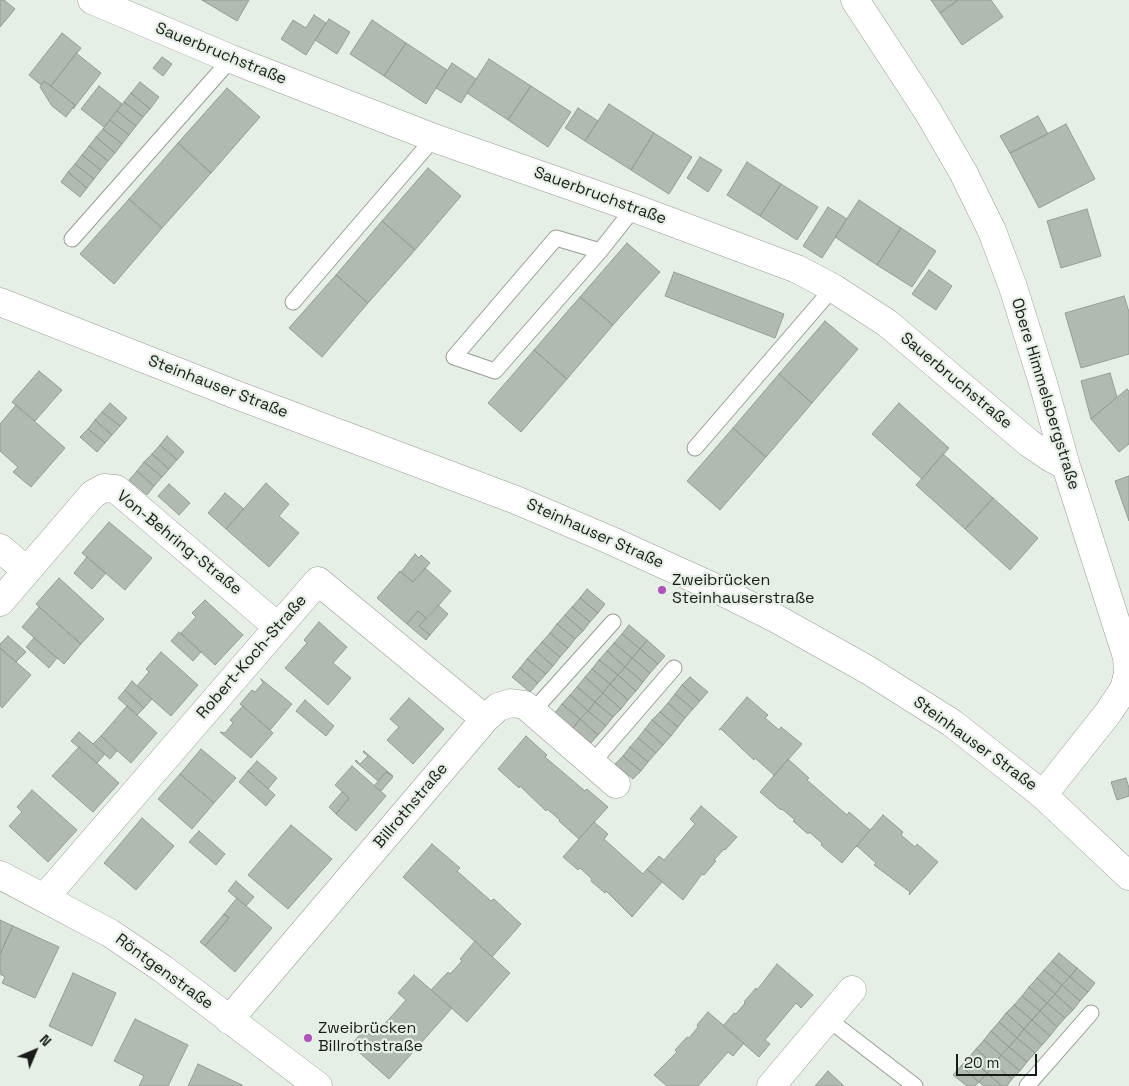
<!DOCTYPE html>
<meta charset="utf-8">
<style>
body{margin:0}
#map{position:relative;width:1129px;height:1086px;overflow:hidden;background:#e6efe5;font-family:"Space Grotesk",sans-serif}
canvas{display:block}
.north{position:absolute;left:10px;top:1026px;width:50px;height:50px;-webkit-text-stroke:4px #e6efe5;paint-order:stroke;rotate:45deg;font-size:14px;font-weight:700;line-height:20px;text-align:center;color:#181b17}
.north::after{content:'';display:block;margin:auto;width:18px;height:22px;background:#181b17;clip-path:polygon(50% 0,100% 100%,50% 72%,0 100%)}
.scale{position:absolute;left:956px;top:1054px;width:81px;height:22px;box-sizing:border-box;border:2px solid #181b17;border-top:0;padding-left:6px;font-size:15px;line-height:18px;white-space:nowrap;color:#181b17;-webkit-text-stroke:4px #e6efe5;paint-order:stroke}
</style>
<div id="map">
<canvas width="1129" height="1086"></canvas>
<div class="north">N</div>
<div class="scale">20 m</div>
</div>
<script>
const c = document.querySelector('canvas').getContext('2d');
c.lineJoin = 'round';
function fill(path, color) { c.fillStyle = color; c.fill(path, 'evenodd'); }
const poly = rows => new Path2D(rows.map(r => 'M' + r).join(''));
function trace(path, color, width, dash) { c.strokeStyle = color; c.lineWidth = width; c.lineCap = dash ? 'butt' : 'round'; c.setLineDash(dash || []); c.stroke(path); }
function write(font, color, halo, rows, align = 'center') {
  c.font = font + ' "Space Grotesk",sans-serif'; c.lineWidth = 4.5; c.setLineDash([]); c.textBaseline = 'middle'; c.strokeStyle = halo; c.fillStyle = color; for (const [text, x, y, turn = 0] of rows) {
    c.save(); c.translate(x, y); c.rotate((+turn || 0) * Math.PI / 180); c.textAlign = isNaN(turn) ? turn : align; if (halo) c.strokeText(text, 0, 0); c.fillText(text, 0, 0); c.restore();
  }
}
const building = poly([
 [0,0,4,0,15,9,0,27,0,0],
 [202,0,249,0,237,21,202,0],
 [931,0,958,0,940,13,931,0],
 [958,0,991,0,1003,17,962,45,940,13,958,0],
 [314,15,326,23,306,55,281,39,293,20,306,28,314,15],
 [329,19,350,32,337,54,315,40,329,19],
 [372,20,406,43,384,76,350,54,372,20],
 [62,33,81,48,51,86,44,81,41,85,29,75,62,33],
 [406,43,447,70,426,104,384,76,406,43],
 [76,53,101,73,73,109,75,105,51,86,76,53],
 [162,57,172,64,163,76,153,68,162,57],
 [489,59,531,86,508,120,467,93,489,59],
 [452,63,476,79,461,103,436,88,452,63],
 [44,81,75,105,66,117,52,106,40,87,44,81],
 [140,82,159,97,150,109,131,93,140,82],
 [99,86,122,104,104,127,81,109,99,86],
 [531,86,571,112,548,147,508,120,531,86],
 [227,88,260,117,211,173,178,143,227,88],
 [131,93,150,109,143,117,124,102,131,93],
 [124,102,143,117,136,126,117,111,124,102],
 [609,104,654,133,631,170,585,141,609,104],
 [578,108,598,121,585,141,565,128,578,108],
 [117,111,136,126,129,135,110,120,117,111],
 [1038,116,1048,134,1010,153,1000,136,1038,116],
 [110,120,129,135,122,144,103,129,110,120],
 [1066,124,1095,179,1039,208,1010,153,1066,124],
 [103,129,122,144,115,153,96,137,103,129],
 [654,133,692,157,669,194,631,170,654,133],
 [96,137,115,153,108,161,89,146,96,137],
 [178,143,211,173,162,228,129,199,178,143],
 [89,146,108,161,101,170,82,155,89,146],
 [82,155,101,170,94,179,75,164,82,155],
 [700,157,722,170,708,192,687,178,700,157],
 [747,162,781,184,760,216,727,195,747,162],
 [75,164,94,179,87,188,68,172,75,164],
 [428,168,461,196,415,250,382,221,428,168],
 [68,172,87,188,80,197,61,182,68,172],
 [781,184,818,207,797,240,760,216,781,184],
 [129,199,162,228,114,284,80,254,129,199],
 [859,200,901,228,877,265,835,237,859,200],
 [828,207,847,219,822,258,803,246,828,207],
 [1087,209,1101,256,1061,268,1047,221,1087,209],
 [382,221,415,250,368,303,336,275,382,221],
 [901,228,936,251,912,287,877,265,901,228],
 [627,243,660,272,613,325,580,297,627,243],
 [929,270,952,286,936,310,912,294,929,270],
 [674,272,784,314,775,338,665,296,674,272],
 [336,275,368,303,322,357,289,328,336,275],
 [1124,296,1129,312,1129,354,1081,368,1065,313,1124,296],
 [580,297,613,325,567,379,534,350,580,297],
 [825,321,858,349,812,403,779,374,825,321],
 [534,350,567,379,521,432,488,403,534,350],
 [39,371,62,390,35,421,12,402,39,371],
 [1110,373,1117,397,1091,419,1081,381,1110,373],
 [779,374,812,403,766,457,733,428,779,374],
 [1127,389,1129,391,1129,444,1119,452,1091,419,1127,389],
 [110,403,127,418,120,426,102,412,110,403],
 [899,403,949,448,922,479,872,434,899,403],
 [16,405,65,448,31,487,13,472,18,467,0,451,0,424,16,405],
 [102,412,120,426,112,435,95,420,102,412],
 [95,420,112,435,105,443,88,429,95,420],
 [733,428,766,457,720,510,687,481,733,428],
 [88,429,105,443,97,452,80,437,88,429],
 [167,436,184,452,177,460,160,445,167,436],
 [160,445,177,460,169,469,152,454,160,445],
 [152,454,169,469,162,477,144,462,152,454],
 [943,454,993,498,965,529,916,485,943,454],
 [144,462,162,477,154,486,137,471,144,462],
 [137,471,154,486,147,495,129,480,137,471],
 [1129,476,1129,521,1115,481,1129,476],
 [266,483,289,504,279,516,299,533,269,567,226,529,266,483],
 [169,484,190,503,179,515,158,496,169,484],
 [225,493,244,509,226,529,208,513,225,493],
 [993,498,1038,538,1010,570,965,529,993,498],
 [109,522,152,558,125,590,82,553,109,522],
 [415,554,419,558,421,555,430,563,413,582,401,572,415,554],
 [87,557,106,573,92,589,74,573,87,557],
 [425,568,451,591,427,619,418,611,407,624,377,598,400,571,413,582,425,568],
 [59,578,104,619,81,644,36,604,59,578],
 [587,589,605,604,598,613,580,598,587,589],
 [580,598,598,613,590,622,572,607,580,598],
 [205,600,243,635,215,665,181,633,196,617,192,613,205,600],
 [438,605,448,614,430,635,419,626,438,605],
 [39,607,81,644,64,664,22,627,39,607],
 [572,607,590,622,583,631,565,615,572,607],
 [418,611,426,618,419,626,430,635,426,640,407,624,418,611],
 [565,615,583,631,575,639,557,624,565,615],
 [319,622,347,647,333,663,351,678,328,705,285,668,307,643,304,640,319,622],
 [557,624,575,639,568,648,550,633,557,624],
 [629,625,647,640,640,649,622,634,629,625],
 [179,632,201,652,193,661,171,641,179,632],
 [550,633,568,648,560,657,542,642,550,633],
 [622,634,640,649,632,658,614,643,622,634],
 [8,636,26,652,16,662,0,648,0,644,8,636],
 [34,638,57,658,49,668,26,647,34,638],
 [647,640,665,656,658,664,640,649,647,640],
 [542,642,560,657,553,666,535,650,542,642],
 [614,643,632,658,625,667,607,651,614,643],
 [0,648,31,675,2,708,0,705,0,648],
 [640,649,658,664,650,673,632,658,640,649],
 [535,650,553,666,546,674,527,659,535,650],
 [607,651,625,667,618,675,599,660,607,651],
 [161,652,198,685,171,716,137,686,149,672,146,669,161,652],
 [632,658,650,673,643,682,625,667,632,658],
 [527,659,546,674,538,683,520,668,527,659],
 [599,660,618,675,610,684,592,669,599,660],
 [625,667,643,682,636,691,618,675,625,667],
 [520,668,538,683,530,692,512,677,520,668],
 [592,669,610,684,603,693,585,677,592,669],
 [618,675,636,691,628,700,610,684,618,675],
 [585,677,603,693,595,702,577,687,585,677],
 [690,677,708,692,700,701,682,685,690,677],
 [261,679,292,704,270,730,240,704,252,690,255,692,263,683,261,679],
 [132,681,152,699,144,708,125,690,132,681],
 [610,684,628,700,621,709,603,693,610,684],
 [682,685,700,701,693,709,675,694,682,685],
 [577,687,595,702,588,711,570,695,577,687],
 [125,690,144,708,137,715,118,698,125,690],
 [603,693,621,709,613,717,595,702,603,693],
 [675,694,693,709,685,718,668,703,675,694],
 [570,695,588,711,580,719,562,704,570,695],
 [747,697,768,715,765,718,779,730,781,727,802,744,773,777,774,775,755,758,754,760,721,729,719,730,747,697],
 [409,698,444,729,413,764,387,740,399,727,390,719,409,698],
 [305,700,334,726,326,736,296,711,305,700],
 [595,702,613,717,606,726,588,711,595,702],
 [668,703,685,718,678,727,660,712,668,703],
 [562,704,580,719,573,728,555,713,562,704],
 [127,706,157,733,131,763,101,736,127,706],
 [243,706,273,733,251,758,220,732,225,733,233,723,230,720,243,706],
 [588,711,606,726,598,735,580,719,588,711],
 [660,712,678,727,671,736,652,720,660,712],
 [580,719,598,735,591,743,573,728,580,719],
 [652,720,671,736,663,745,645,729,652,720],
 [645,729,663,745,656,753,638,738,645,729],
 [79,732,105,754,97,763,71,741,79,732],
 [101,736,117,751,110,759,93,744,101,736],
 [526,736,547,755,545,757,585,791,587,789,608,807,579,839,559,821,560,820,547,809,546,811,520,786,519,788,498,769,526,736],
 [638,738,656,753,648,762,630,747,638,738],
 [79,747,119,783,93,812,52,776,79,747],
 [630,747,648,762,641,771,623,756,630,747],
 [201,749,236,778,214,803,180,774,201,749],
 [364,751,393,776,386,772,378,781,355,761,356,760,360,764,368,756,363,752,364,751],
 [623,756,641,771,633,779,615,764,623,756],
 [788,759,809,778,807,780,847,815,849,812,870,830,842,863,821,845,822,843,809,832,808,834,793,821,795,820,782,809,781,810,760,792,788,759],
 [257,761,277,778,268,789,248,771,257,761],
 [352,766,386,796,356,831,336,814,349,798,335,785,352,766],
 [248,771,275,795,266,806,239,782,248,771],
 [386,772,393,777,381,791,374,786,386,772],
 [180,774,214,803,192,829,158,799,180,774],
 [1126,778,1129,788,1129,796,1117,800,1111,782,1126,778],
 [32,790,77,830,48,862,9,826,22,812,17,807,32,790],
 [342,792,349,798,336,814,329,807,342,792],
 [701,806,737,837,725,850,724,849,714,860,716,861,704,875,702,874,683,900,647,869,659,856,664,860,695,824,690,819,701,806],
 [883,815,903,832,901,835,915,847,917,844,938,862,909,895,910,892,874,865,876,863,857,846,855,848,883,815],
 [142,818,174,846,136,890,104,863,142,818],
 [594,822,608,834,604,839,643,874,647,869,662,882,632,917,606,891,605,893,591,881,592,879,580,868,578,870,563,857,594,822],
 [291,825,332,859,288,909,248,875,291,825],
 [199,831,225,854,216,865,189,842,199,831],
 [432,844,460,868,457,871,491,901,494,899,521,924,492,957,403,877,432,844],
 [236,881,254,897,246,906,228,891,236,881],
 [237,898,272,928,235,972,205,946,229,918,224,914,237,898],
 [224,914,229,918,205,946,200,942,224,914],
 [0,920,13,926,0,954,0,920],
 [13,926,59,947,35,998,2,983,5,977,0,974,0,954,13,926],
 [475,941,510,973,467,1022,431,990,448,972,450,974,462,961,460,959,475,941],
 [1059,953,1077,968,1070,977,1052,961,1059,953],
 [1052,961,1070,977,1062,985,1044,970,1052,961],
 [777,964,813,995,801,1008,796,1003,765,1040,770,1044,759,1057,723,1026,734,1013,736,1014,745,1003,744,1002,756,988,757,990,777,964],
 [1077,968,1095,983,1088,992,1070,977,1077,968],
 [1044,970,1062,985,1055,994,1037,978,1044,970],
 [73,973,116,993,92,1046,49,1026,73,973],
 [414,975,452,1008,389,1079,351,1045,364,1030,373,1037,406,1000,398,993,414,975],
 [1070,977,1088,992,1080,1001,1062,985,1070,977],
 [1037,978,1055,994,1047,1003,1029,987,1037,978],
 [1062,985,1080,1001,1073,1010,1055,994,1062,985],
 [1029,987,1047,1003,1040,1011,1022,996,1029,987],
 [1055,994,1073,1010,1065,1018,1047,1003,1055,994],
 [1022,996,1040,1011,1032,1020,1014,1005,1022,996],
 [1047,1003,1065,1018,1057,1027,1040,1011,1047,1003],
 [1014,1005,1032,1020,1024,1029,1006,1013,1014,1005],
 [1040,1011,1057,1027,1050,1036,1032,1020,1040,1011],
 [708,1012,744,1043,733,1056,728,1052,698,1086,667,1086,654,1075,677,1052,675,1050,687,1037,689,1038,698,1027,697,1025,708,1012],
 [1006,1013,1024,1029,1017,1038,999,1022,1006,1013],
 [135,1019,188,1045,168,1086,139,1086,144,1076,114,1061,135,1019],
 [1032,1020,1050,1036,1042,1045,1024,1029,1032,1020],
 [999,1022,1017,1038,1009,1047,991,1031,999,1022],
 [1024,1029,1042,1045,1035,1053,1017,1038,1024,1029],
 [991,1031,1009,1047,1001,1055,984,1040,991,1031],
 [1017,1038,1035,1053,1027,1062,1009,1047,1017,1038],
 [984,1040,1001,1055,994,1064,976,1049,984,1040],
 [1009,1047,1027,1062,1020,1071,1001,1055,1009,1047],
 [976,1049,994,1064,987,1073,969,1057,976,1049],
 [1001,1055,1020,1071,1012,1079,994,1064,1001,1055],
 [969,1057,987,1073,979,1082,961,1066,969,1057],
 [198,1064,242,1085,242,1086,188,1086,198,1064],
 [994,1064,1012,1079,1007,1086,1002,1086,987,1073,994,1064],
 [961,1066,979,1082,975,1086,967,1086,953,1075,961,1066],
 [828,1071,844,1086,815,1086,828,1071],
 [987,1073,1002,1086,984,1086,979,1082,987,1073]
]);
const service = poly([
 [72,239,231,59],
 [600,251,556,238,454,357,495,371,600,251,634,208],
 [293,302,434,138],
 [695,448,833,288],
 [533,711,613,622],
 [592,763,674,668],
 [828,1019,915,1086],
 [1027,1086,1091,1013]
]);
const minor = poly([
 [92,0,231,59,434,138,634,208,797,269,833,288,887,323,1029,443,1051,458,1066,466],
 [855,0,927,110,963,172,992,231,1013,287,1043,383,1066,466,1127,657,1128,674,1124,689,1108,713,1043,795],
 [0,548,27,571],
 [0,602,93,494,104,488,116,489,278,627],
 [0,875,110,933,163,969,318,1086],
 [45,897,318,581,485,719],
 [229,1020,485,719,498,707,511,703,525,705,616,784],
 [771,1086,852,990]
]);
const secondary = poly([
 [0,302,234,394,516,500,612,541,711,586,777,619,868,670,952,723,1043,795,1129,876]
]);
const markers = [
 [662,590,5,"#b152bb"],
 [308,1038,5,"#b152bb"]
];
const streetNames = [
 ["Sauerbruchstraße",221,54,22],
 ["Sauerbruchstraße",600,196,20],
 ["Sauerbruchstraße",956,381,40],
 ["Steinhauser Straße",218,387,21],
 ["Obere Himmelsbergstraße",1045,394,73],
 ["Steinhauser Straße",595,534,24],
 ["Von-Behring-Straße",179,543,39],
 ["Robert-Koch-Straße",252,657,-49],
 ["Steinhauser Straße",975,744,36],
 ["Billrothstraße",411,806,-50],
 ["Röntgenstraße",164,972,36]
];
const poiNames = [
 ["Zweibrücken",672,581],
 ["Steinhauserstraße",672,599],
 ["Zweibrücken",318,1029],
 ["Billrothstraße",318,1047]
];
fill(building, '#b1bab1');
trace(building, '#959d95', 1);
trace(service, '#969e96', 17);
trace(minor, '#969e96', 29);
trace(secondary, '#969e96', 29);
trace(service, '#fff', 15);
trace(minor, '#fff', 28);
trace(secondary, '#fff', 28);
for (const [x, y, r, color] of markers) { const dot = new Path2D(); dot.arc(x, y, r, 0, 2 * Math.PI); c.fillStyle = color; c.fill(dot); trace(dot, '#e6efe5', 2); }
write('16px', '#181b17', '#e6efe5', streetNames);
write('16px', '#181b17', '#e6efe5', poiNames, 'left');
</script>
